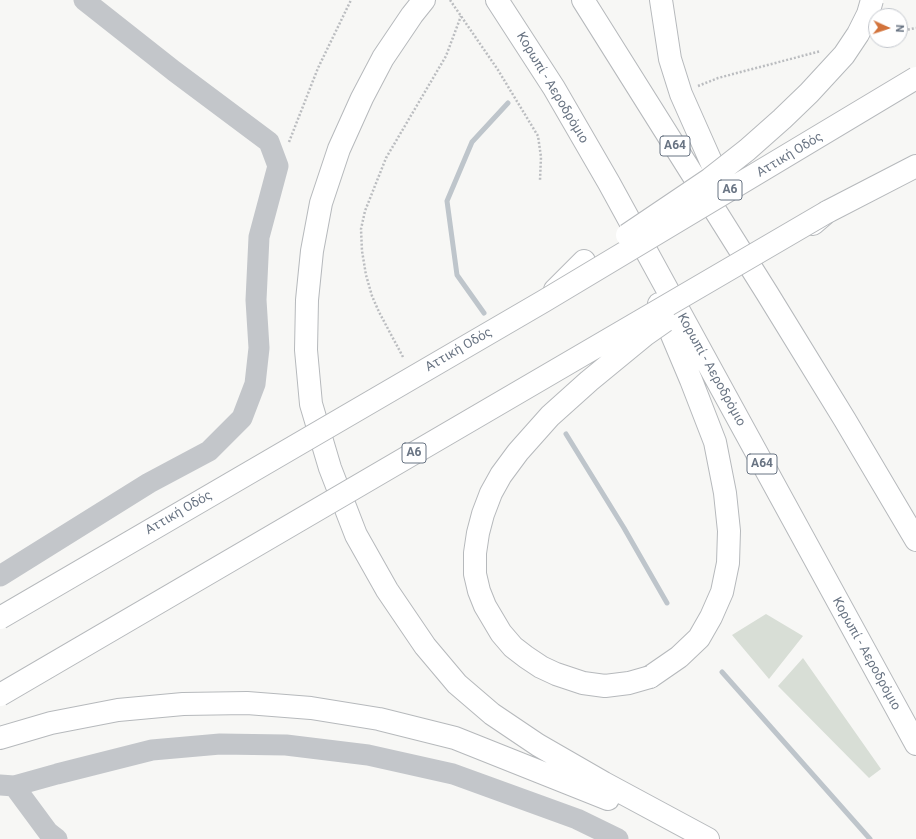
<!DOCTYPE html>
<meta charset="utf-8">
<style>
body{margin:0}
#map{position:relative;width:916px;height:839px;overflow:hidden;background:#f7f7f5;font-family:Roboto,sans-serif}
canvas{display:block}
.north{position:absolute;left:868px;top:8px;width:40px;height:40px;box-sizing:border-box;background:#fff;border:1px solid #c3c7cd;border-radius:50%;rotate:93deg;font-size:11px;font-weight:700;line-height:16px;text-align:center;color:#697483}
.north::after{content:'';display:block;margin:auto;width:14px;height:18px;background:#d2733b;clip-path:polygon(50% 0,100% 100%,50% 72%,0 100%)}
</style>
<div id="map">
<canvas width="916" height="839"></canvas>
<div class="north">N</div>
</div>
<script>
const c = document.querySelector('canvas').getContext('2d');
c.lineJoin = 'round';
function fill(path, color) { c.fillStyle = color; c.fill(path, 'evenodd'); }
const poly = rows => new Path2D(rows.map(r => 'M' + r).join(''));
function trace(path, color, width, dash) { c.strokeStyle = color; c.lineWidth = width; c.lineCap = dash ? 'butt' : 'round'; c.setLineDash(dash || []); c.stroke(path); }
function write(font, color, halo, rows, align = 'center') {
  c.font = font + ' Roboto,sans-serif'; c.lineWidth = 4; c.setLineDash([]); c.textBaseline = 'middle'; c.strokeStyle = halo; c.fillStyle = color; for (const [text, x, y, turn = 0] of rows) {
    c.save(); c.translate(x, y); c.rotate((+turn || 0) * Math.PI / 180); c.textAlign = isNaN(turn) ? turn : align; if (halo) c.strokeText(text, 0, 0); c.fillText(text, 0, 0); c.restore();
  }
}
const green = poly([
 [766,614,803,636,769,679,732,635],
 [803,658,881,769,869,778,778,686]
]);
const stream = poly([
 [484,313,457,275,447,201,472,142,508,103],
 [566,434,624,528,667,603],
 [722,672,870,839]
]);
const path = poly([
 [450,0,498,70,538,136,541,157,540,180],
 [900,31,916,28],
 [698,86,718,78,821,51],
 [289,142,318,68,351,0],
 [403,357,379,312,372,296,366,275,362,251,361,229,365,211,386,158,446,56,461,16]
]);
const minor = poly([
 [0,576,149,483,209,451,242,418,255,384,259,348,256,300,259,237,278,166,269,142,174,71,84,0],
 [0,785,14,786,57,774,152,750,220,744,286,745,368,755,453,774,577,819,618,839],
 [14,786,48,832,57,839]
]);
const highway = poly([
 [424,0,412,15,383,58,362,98,339,149,321,203,312,251,307,300,306,350,311,404,330,468,356,535,387,590,425,646,457,684,492,714,538,745,604,783,708,839],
 [497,0,554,88,609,183,916,744],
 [583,0,767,293,845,420,916,540],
 [661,0,670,59,681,94,724,191],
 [813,224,827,212,916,166],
 [555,290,584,261],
 [650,677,679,657,699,638,711,617,722,592,728,563,729,531,725,493,715,442,691,380,659,304],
 [0,738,51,723,118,710,183,704,247,703,311,708,379,719,455,738,608,799]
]);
const highwayBridge = poly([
 [627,235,710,179,747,150,782,119,809,93,844,55,858,34,868,14,872,0],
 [0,618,544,301,916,78],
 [650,677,629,683,605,686,583,683,556,674,541,667,526,657,513,647,501,633,485,606,479,591,475,574,475,553,478,533,483,514,491,493,501,475,518,452,550,416,589,381,645,335,665,321],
 [0,695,827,212]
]);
const shields = [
 [675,146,30],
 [730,190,24],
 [414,453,24],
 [762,464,30]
];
const shieldNames = [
 ["Α64",675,146],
 ["Α6",730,190],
 ["Α6",414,453],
 ["Α64",762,464]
];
const streetNames = [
 ["Κορωπί - Αεροδρόμιο",552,88,59],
 ["Αττική Οδός",790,155,-31],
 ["Αττική Οδός",459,350,-30],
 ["Κορωπί - Αεροδρόμιο",711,370,61],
 ["Αττική Οδός",179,513,-30],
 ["Κορωπί - Αεροδρόμιο",866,654,61]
];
fill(green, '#d8ded6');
trace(stream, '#bec5cb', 5);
trace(highway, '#b6b9bc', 24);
trace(path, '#bbbdc0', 2.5, [2, 2]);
trace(minor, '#c3c6ca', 21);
trace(highway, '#fff', 22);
trace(highwayBridge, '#b6b9bc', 24, []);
trace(highwayBridge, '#fff', 22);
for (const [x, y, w] of shields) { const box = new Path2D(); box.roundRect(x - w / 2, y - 10, w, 20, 3); c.fillStyle = '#fff'; c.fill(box); trace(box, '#697483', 1); }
write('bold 12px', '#697483', null, shieldNames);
write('13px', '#697483', '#fff', streetNames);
</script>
